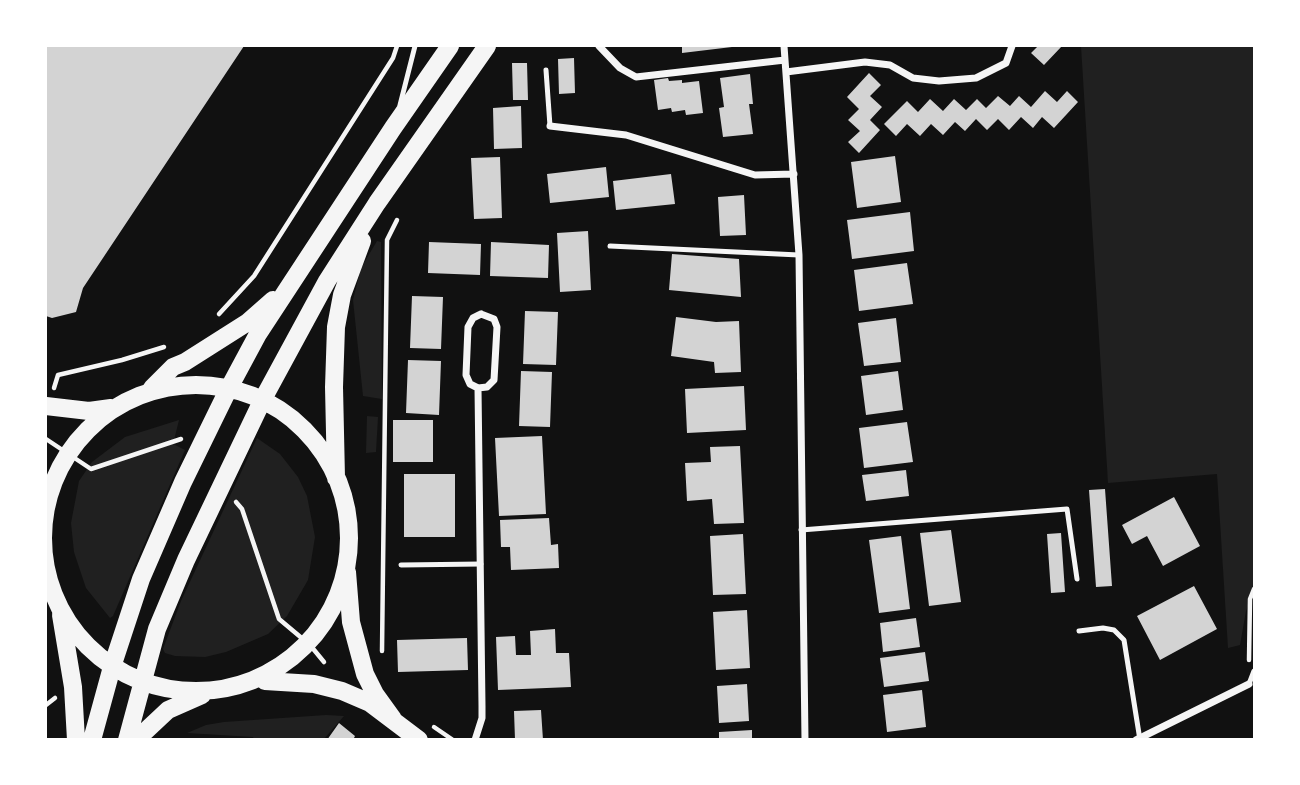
<!DOCTYPE html>
<style>
body{margin:0}
#map{position:relative;width:1300px;height:785px;overflow:hidden;background:#111;font-family:Overpass,sans-serif}
canvas{display:block}
.frame{position:absolute;inset:0;border:47px solid #fff;pointer-events:none}
</style>
<div id="map">
<canvas width="1300" height="785"></canvas>
<div class="frame"></div>
</div>
<script>
const c = document.querySelector('canvas').getContext('2d');
c.lineJoin = 'round';
function fill(path, color) { c.fillStyle = color; c.fill(path, 'evenodd'); }
const poly = rows => new Path2D(rows.map(r => 'M' + r).join(''));
function trace(path, color, width, dash) { c.strokeStyle = color; c.lineWidth = width; c.lineCap = dash ? 'butt' : 'round'; c.setLineDash(dash || []); c.stroke(path); }
const green = poly([
 [1081,46,1254,46,1254,593,1246,611,1240,645,1228,648,1217,474,1108,483],
 [377,241,381,242,382,399,363,396,353,300,361,268],
 [367,416,378,417,376,452,366,453],
 [179,420,173,444,185,450,113,616,110,618,86,588,74,552,71,523,79,481,92,462,125,437],
 [257,438,280,454,298,477,307,496,315,537,308,580,287,616,268,634,226,652,205,657,175,656,165,653,163,649,181,601],
 [326,715,344,716,324,739,254,739,253,737,187,733,206,725,224,722]
]);
const building = poly([
 [46,46,244,46,83,288,76,312,52,318,46,316],
 [682,46,732,46,732,47,682,53],
 [1038,46,1062,46,1044,65,1031,53],
 [574,58,575,93,559,94,558,59],
 [512,63,527,63,528,100,513,100],
 [869,73,881,85,870,96,882,107,870,120,880,130,859,153,848,142,860,131,848,120,859,109,847,97],
 [750,74,753,104,749,104,753,134,723,137,719,108,724,107,720,78],
 [668,78,669,81,682,80,682,83,699,81,703,113,686,115,685,110,672,112,671,108,658,110,654,80],
 [1045,91,1057,102,1067,91,1078,102,1054,128,1042,117,1033,128,1021,117,1009,130,998,119,987,130,976,119,965,131,955,122,943,135,931,124,920,136,907,124,896,136,884,124,907,101,918,112,930,99,943,111,954,99,966,110,977,99,986,108,998,96,1010,106,1019,96,1031,107],
 [521,106,522,148,494,149,493,108],
 [895,156,901,202,857,208,851,162],
 [500,157,502,218,474,219,471,158],
 [606,167,609,197,550,203,547,174],
 [671,174,675,204,616,210,613,181],
 [744,195,746,235,720,236,718,197],
 [910,212,914,251,852,259,847,220],
 [588,231,591,290,560,292,557,233],
 [429,242,481,244,480,275,428,273],
 [491,242,549,245,548,278,490,276],
 [672,254,739,259,741,297,669,290],
 [907,263,913,304,859,311,854,270],
 [412,296,443,297,441,349,410,348],
 [525,311,558,312,556,365,523,364],
 [676,317,716,322,739,321,741,372,715,373,714,362,671,356],
 [896,318,901,362,864,366,858,323],
 [408,360,441,361,439,415,406,413],
 [521,371,552,372,550,427,519,426],
 [898,371,903,410,866,415,861,376],
 [744,386,746,430,687,433,685,389],
 [393,420,433,420,433,462,393,462],
 [907,422,913,462,864,468,859,428],
 [542,436,546,514,499,516,495,438],
 [740,446,744,523,714,524,712,499,687,501,685,463,711,462,710,447],
 [906,470,909,496,866,501,862,475],
 [404,474,455,474,455,537,404,537],
 [1105,489,1112,586,1096,587,1089,490],
 [1174,497,1200,546,1163,566,1147,536,1132,544,1122,525],
 [549,518,551,545,558,544,559,568,511,570,510,547,501,547,500,520],
 [951,530,961,602,929,606,920,533],
 [1061,533,1065,592,1051,593,1047,534],
 [743,534,746,594,713,595,710,536],
 [901,536,910,609,879,613,869,540],
 [1194,586,1217,629,1160,660,1137,616],
 [747,610,750,668,716,670,713,612],
 [916,618,920,647,883,652,880,623],
 [555,629,556,653,569,653,571,687,498,690,496,637,515,636,516,655,531,655,530,631],
 [467,638,468,670,398,672,397,640],
 [925,652,929,681,884,687,880,658],
 [747,684,749,721,719,723,717,686],
 [922,690,926,727,887,732,883,695],
 [541,710,543,740,515,740,514,711],
 [339,723,355,736,353,740,327,740],
 [752,730,752,740,719,740,719,732]
]);
const path = poly([
 [219,314,254,276,393,58,397,46],
 [54,388,58,375,122,360,164,347],
 [46,439,91,469,181,439],
 [236,502,242,509,279,619,310,645,324,662],
 [382,651,387,240,397,220],
 [1249,660,1250,599,1254,589],
 [46,705,55,698],
 [434,727,453,740]
]);
const service = poly([
 [546,70,550,126],
 [400,105,415,46],
 [610,246,799,255],
 [801,530,1067,509,1077,579],
 [401,565,481,564],
 [1079,631,1103,628,1114,630,1124,640,1140,740],
 [1249,684,1254,671]
]);
const minor = poly([
 [599,46,620,68,636,77,785,60],
 [784,46,799,255,805,740],
 [786,72,865,62,890,65,913,78,939,81,976,78,1006,63,1012,46],
 [550,126,626,135,755,175,794,174],
 [481,314,494,319,497,327,494,380,487,387,478,388,470,384,466,375,468,327,473,318,481,314],
 [475,740,482,718,482,706,478,388],
 [1136,740,1249,684]
]);
const primary = poly([
 '43 538a153 153 0 1 1 306 0a153 153 0 1 1-306 0Z',
 [152,388,173,367,185,362,248,322,273,300],
 [46,406,89,411,111,408],
 [336,478,334,387,336,327,342,295,362,241],
 [347,572,351,622,365,674,375,694,393,719],
 [61,615,73,687,76,740],
 [265,681,314,684,342,691,370,703,419,740],
 [92,740,112,667,141,579,183,482,229,388,258,334,393,128,450,46],
 [127,740,157,629,186,560,263,399,327,281,377,203,487,46],
 [136,740,168,710,202,695]
]);
fill(green, '#202020');
fill(building, '#d3d3d3');
trace(path, '#f5f5f5', 4.5);
trace(service, '#f5f5f5', 5);
trace(minor, '#f5f5f5', 7);
trace(primary, '#f5f5f5', 18);
</script>
